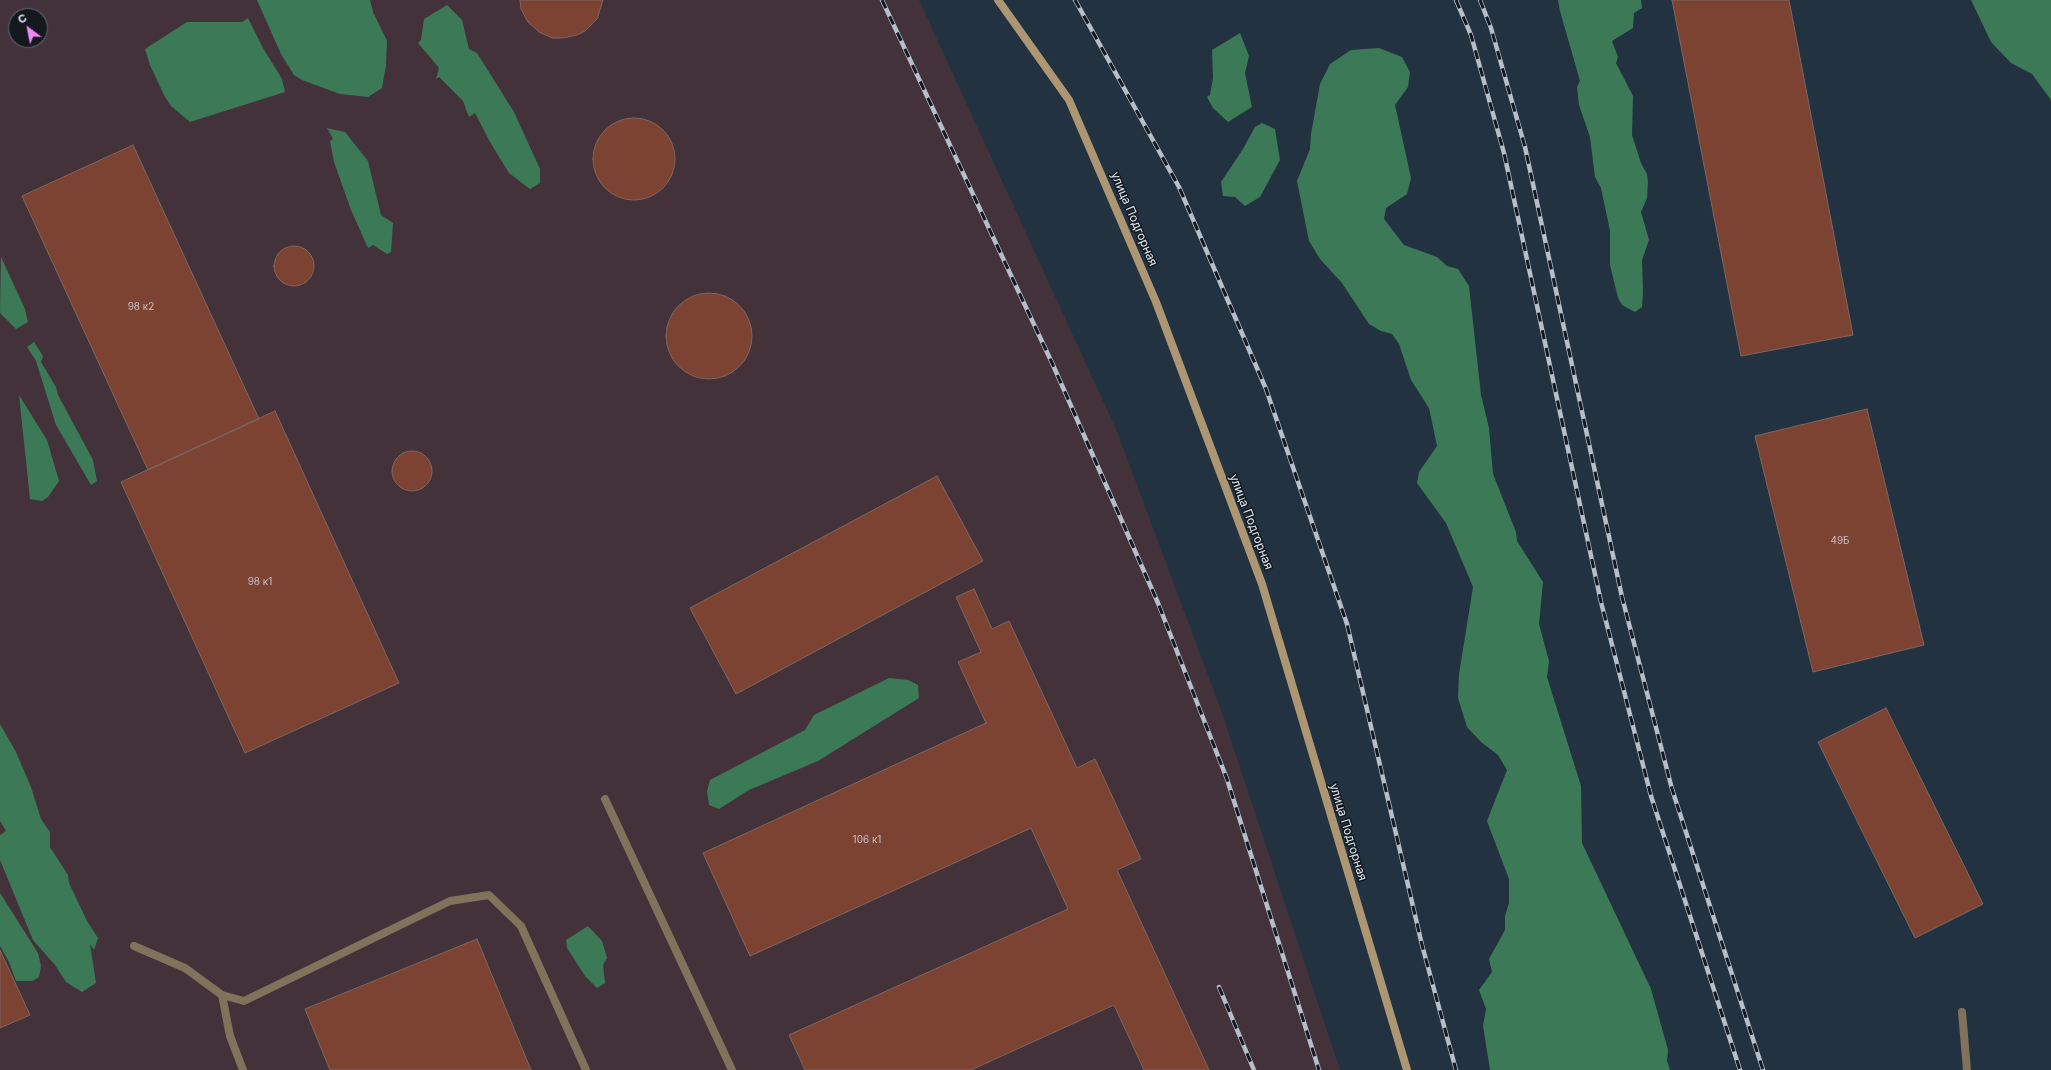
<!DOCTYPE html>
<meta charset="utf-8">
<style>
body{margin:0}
#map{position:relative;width:2051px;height:1070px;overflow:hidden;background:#233240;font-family:Inter,sans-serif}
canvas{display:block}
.north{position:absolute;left:8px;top:8px;width:40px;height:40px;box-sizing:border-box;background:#13191f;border:1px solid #656c73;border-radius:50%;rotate:328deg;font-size:11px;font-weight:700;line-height:16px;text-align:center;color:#dfe8f1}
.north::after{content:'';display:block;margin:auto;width:14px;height:18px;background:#f18af4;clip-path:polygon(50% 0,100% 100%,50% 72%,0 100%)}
</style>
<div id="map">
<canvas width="2051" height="1070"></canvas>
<div class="north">С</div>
</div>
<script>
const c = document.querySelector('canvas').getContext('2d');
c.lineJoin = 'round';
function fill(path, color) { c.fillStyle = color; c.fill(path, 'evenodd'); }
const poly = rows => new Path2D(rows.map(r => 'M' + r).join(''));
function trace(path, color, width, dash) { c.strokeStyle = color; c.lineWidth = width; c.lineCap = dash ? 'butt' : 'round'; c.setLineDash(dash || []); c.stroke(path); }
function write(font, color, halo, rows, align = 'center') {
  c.font = font + ' Inter,sans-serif'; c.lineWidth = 3; c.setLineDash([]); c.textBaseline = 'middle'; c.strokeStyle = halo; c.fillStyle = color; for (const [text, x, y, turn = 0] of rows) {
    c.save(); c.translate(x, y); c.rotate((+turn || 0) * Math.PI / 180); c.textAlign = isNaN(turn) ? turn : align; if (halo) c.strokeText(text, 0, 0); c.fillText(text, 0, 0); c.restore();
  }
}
const commercial = poly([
 [0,0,919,0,1116,429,1221,710,1340,1070,0,1070],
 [16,16,40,16,40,40,16,40]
]);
const forest = poly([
 [257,0,370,0,373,12,387,41,386,65,382,88,368,97,340,94,302,80,294,75,281,54],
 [1558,0,1641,0,1642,8,1634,13,1633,28,1612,41,1618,57,1616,63,1633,96,1632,135,1641,163,1647,174,1648,182,1647,198,1641,212,1649,240,1642,260,1643,292,1642,307,1635,312,1622,305,1618,298,1610,265,1610,231,1601,188,1595,177,1590,137,1579,105,1577,87,1580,81,1560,11],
 [1971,0,2051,0,2051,100,2032,74,2011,63,1991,42],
 [447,5,462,20,469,49,477,53,514,112,540,169,540,183,530,189,509,173,490,142,475,113,469,117,463,101,439,77,436,79,439,68,418,43,421,40,424,19],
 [248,18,263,48,282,79,285,92,190,122,171,106,164,95,150,65,145,49,187,22,242,22],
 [1240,33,1249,56,1245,73,1252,107,1228,122,1213,108,1207,97,1210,95,1213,78,1212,50],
 [1379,48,1402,57,1410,72,1408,87,1395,105,1411,178,1407,194,1386,208,1384,219,1404,245,1437,257,1447,266,1458,269,1469,286,1481,395,1489,428,1493,474,1516,532,1517,541,1543,582,1539,624,1549,661,1547,677,1581,786,1582,843,1651,989,1668,1050,1667,1061,1670,1070,1490,1070,1483,1026,1486,1009,1479,990,1492,972,1489,959,1505,930,1505,916,1509,903,1509,879,1487,821,1507,770,1498,755,1481,742,1467,727,1458,698,1459,674,1473,587,1446,523,1417,483,1419,472,1437,446,1429,408,1411,380,1399,344,1392,334,1381,331,1369,324,1342,283,1320,259,1309,241,1297,181,1310,149,1311,134,1320,84,1330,64,1351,50],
 [1262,123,1275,129,1280,160,1260,197,1245,206,1235,197,1223,196,1221,182,1243,149,1255,127],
 [327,128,345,132,368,161,381,215,393,223,391,252,387,254,373,245,368,248,351,210,334,162,330,141,333,139],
 [1,257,25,309,28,322,16,329,0,313],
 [34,342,43,356,41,362,56,387,58,395,93,460,97,481,91,485,56,425,36,361,27,347],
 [19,395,47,440,59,481,48,497,42,501,30,499],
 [889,678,908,680,918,685,919,698,818,761,749,790,719,809,709,805,707,791,710,780,805,730,814,715],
 [0,724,16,752,31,787,41,819,50,832,50,847,68,875,69,883,87,921,98,938,94,950,90,944,96,983,82,992,66,982,55,965,33,940,0,860,0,835,6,831,0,821],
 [0,893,38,953,41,966,39,977,32,981,16,981,9,962,0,946],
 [588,926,602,941,607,958,603,965,605,983,597,988,585,976,567,948,566,940]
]);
const building = poly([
 [520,0,603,0,597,19,585,31,577,35,563,38,552,38,539,32,528,22,521,9,520,0],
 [1672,0,1789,0,1853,335,1741,356,1672,0],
 '593 159a41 41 0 1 1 82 0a41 41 0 1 1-82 0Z',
 [133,145,259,419,148,470,22,196,133,145],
 '274 266a20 20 0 1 1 40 0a20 20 0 1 1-40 0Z',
 '666 336a43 43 0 1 1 86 0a43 43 0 1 1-86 0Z',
 [1867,409,1924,645,1813,672,1755,436,1867,409],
 [275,411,399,683,245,753,121,482,275,411],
 '392 471a20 20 0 1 1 40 0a20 20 0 1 1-40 0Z',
 [937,476,983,561,736,694,690,608,937,476],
 [974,589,992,629,1009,621,1077,768,1095,759,1141,859,1117,870,1209,1070,1144,1070,1114,1005,971,1070,805,1070,789,1035,1068,909,1031,828,750,956,703,853,986,723,958,662,981,652,956,597,974,589],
 [1886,708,1983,904,1915,938,1818,742,1886,708],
 [477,939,531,1070,330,1070,305,1009,477,939],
 [0,950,30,1015,0,1028,0,950]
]);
const service = poly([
 [605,799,732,1070],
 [134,946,185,968,222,995,244,1001,450,901,489,895,521,926,586,1070],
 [222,995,230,1036,243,1070],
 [1962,1012,1967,1070]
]);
const secondary = poly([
 [998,0,1069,100,1156,302,1262,584,1407,1070]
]);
const rail = poly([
 [882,0,1053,365,1158,603,1227,779,1319,1070],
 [1075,0,1179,187,1266,389,1347,624,1422,945,1456,1070],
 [1456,0,1471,35,1504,153,1601,602,1651,796,1740,1070],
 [1480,0,1491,28,1525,147,1622,597,1672,789,1763,1070],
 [1219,987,1254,1070]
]);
const numberNames = [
 ["98 к2",141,307],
 ["49Б",1840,541],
 ["98 к1",260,582],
 ["106 к1",867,840]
];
const streetNames = [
 ["улица Подгорная",1134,219,67],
 ["улица Подгорная",1251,522,69],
 ["улица Подгорная",1348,832,73]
];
fill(commercial, '#44323b');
fill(forest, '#3c7956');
fill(building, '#7d4332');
trace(building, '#7e6760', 1);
trace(service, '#80725b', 8);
trace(secondary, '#ad9672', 8);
trace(rail, '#b5bfc9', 4.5);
trace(rail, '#13191f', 3, [9]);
write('10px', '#c6bfc1', null, numberNames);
write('12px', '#dfe8f1', '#13191f', streetNames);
</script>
